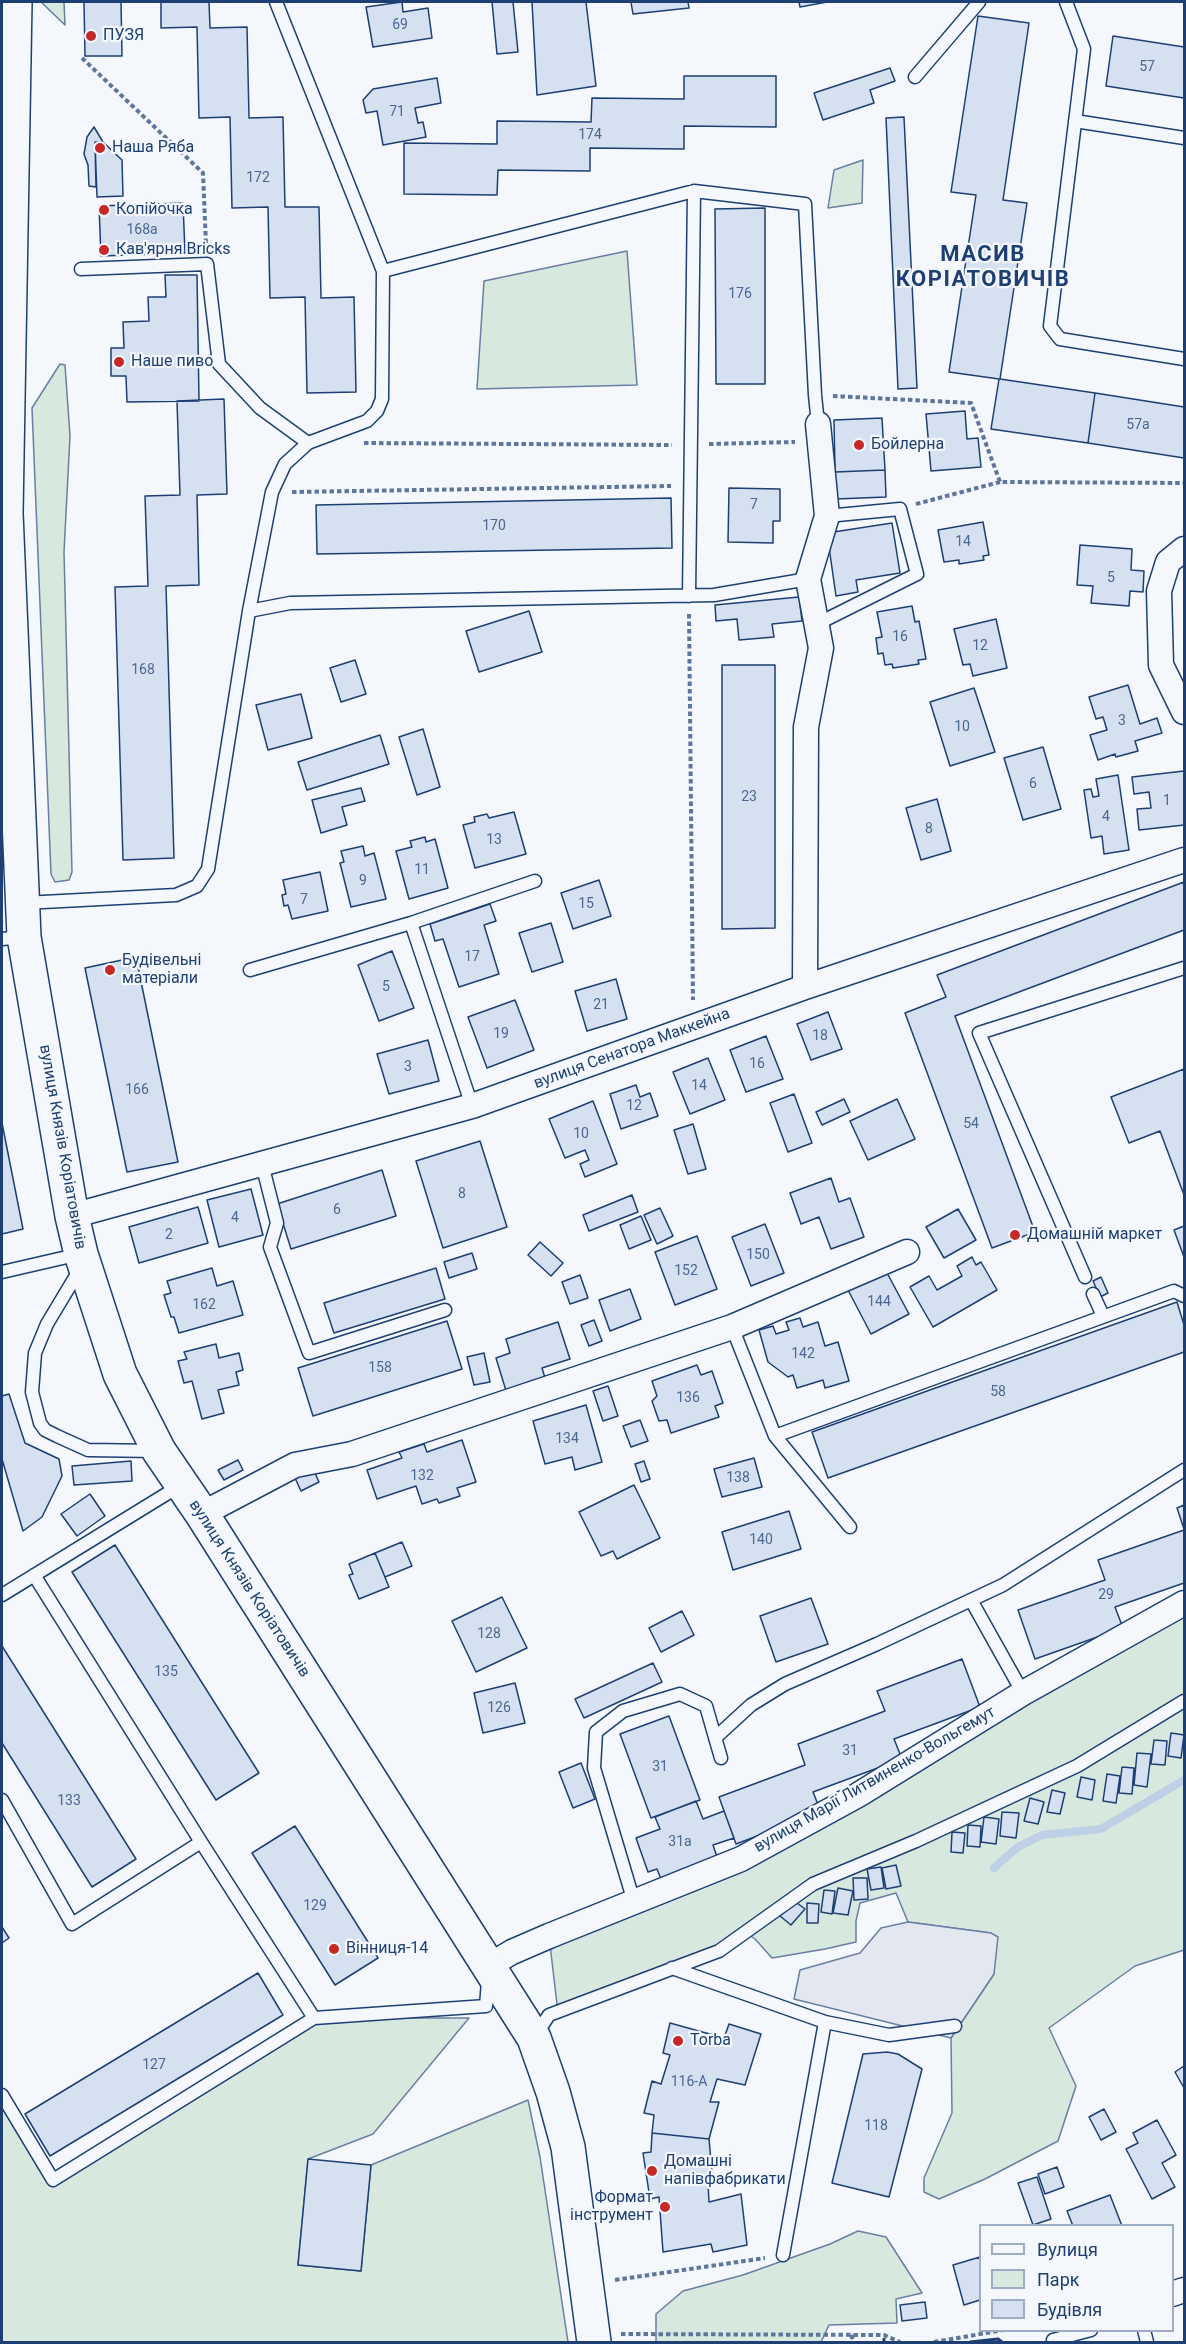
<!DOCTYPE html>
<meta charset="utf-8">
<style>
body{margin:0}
#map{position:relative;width:1186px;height:2344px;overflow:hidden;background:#f4f7fb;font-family:Roboto,sans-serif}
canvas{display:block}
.frame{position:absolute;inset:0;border:3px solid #1d3f73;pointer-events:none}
.legend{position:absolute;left:979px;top:2224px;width:195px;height:108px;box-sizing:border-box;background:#f4f7fb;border:2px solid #9eadc5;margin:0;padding:8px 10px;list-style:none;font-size:18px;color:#1d3f73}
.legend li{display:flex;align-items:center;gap:12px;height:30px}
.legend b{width:30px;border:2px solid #9eadc5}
</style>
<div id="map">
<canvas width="1186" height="2344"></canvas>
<div class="frame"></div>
<ul class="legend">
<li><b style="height:8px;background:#f4f7fb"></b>Вулиця</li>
<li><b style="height:16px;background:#d7e8df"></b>Парк</li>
<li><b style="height:16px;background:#d5e0f0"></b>Будівля</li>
</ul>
</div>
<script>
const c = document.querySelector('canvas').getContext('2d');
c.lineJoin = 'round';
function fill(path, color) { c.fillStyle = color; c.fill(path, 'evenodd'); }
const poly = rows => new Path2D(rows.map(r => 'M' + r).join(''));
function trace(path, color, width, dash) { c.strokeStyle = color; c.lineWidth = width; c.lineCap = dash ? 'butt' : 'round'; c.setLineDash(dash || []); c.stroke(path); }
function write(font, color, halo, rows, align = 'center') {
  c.font = font + ' Roboto,sans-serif'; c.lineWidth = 4.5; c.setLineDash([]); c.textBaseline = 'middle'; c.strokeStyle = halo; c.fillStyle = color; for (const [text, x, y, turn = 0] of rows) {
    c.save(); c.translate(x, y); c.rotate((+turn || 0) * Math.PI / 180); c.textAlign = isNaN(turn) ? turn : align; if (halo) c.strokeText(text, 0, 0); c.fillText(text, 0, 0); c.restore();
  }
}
const green = poly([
 [41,2,64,2,65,25,41,2],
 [863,160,862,203,828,208,834,170,863,160],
 [627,251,637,385,477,389,484,281,627,251],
 [60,364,65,365,70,436,64,552,72,872,69,880,55,882,51,874,32,408,60,364],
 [1184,1603,1184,1950,1135,1966,1049,2028,1076,2086,1058,2141,985,2179,939,2199,924,2192,924,2178,952,2113,951,2038,994,1974,991,1933,908,1922,896,1893,860,1903,856,1921,856,1942,825,1949,772,1958,755,1939,745,1932,719,1951,558,2013,549,1936,667,1889,1184,1603],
 [314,2018,469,2018,373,2134,308,2159,298,2265,361,2271,371,2165,528,2100,540,2157,568,2342,2,2342,2,2095,53,2180,314,2018],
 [858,2231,886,2237,922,2293,896,2299,897,2323,829,2325,821,2342,656,2342,656,2314,683,2291,743,2275,830,2244,858,2231]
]);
const parking = poly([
 [908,1922,991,1933,998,1937,994,1974,951,2038,794,1999,800,1970,860,1953,881,1928,908,1922]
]);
const stream = poly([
 [994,1868,1018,1847,1042,1835,1101,1829,1184,1780]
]);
const building = poly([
 [84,2,121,2,122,56,85,56,84,2],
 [161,2,209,2,210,28,247,27,249,118,283,117,285,207,319,207,321,298,354,297,356,392,307,393,305,297,270,298,268,207,232,208,230,117,199,118,197,27,161,28,161,2],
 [402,2,403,12,428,8,432,38,373,47,366,7,402,2],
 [492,2,513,2,518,52,497,54,492,2],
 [532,2,586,2,596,86,537,95,532,2],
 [631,2,688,2,689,8,633,14,631,2],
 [799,2,827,2,800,7,799,2],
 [978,16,1029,23,1003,200,1027,203,1000,379,1095,393,1088,443,991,429,999,379,949,372,976,195,951,192,978,16],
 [1113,36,1184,47,1184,98,1106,86,1113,36],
 [890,68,895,81,870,90,874,103,823,120,814,93,890,68],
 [684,76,776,76,776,127,684,126,684,149,590,148,590,171,498,170,497,195,404,194,404,143,497,144,497,121,591,122,592,98,684,99,684,76],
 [437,78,441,103,415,108,418,123,423,122,426,137,383,145,377,111,366,113,363,100,373,89,437,78],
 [904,117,917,388,898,389,886,118,904,117],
 [94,127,103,142,95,142,96,187,89,186,88,165,84,154,87,137,94,127],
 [95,142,103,142,122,160,123,196,97,197,95,142],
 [183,203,185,253,101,256,99,206,183,203],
 [765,208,765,384,716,384,715,209,765,208],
 [165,275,197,275,199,401,127,402,126,376,111,376,111,348,124,348,123,322,149,321,148,297,166,297,165,275],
 [1095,393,1184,407,1184,458,1088,443,1095,393],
 [224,399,227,494,197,495,199,585,166,586,174,858,123,860,115,587,148,586,145,496,180,495,177,401,224,399],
 [965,411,967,439,978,438,981,467,931,471,926,414,965,411],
 [882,418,885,470,835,472,834,420,882,418],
 [885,470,886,497,836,499,835,472,885,470],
 [729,488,780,489,780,521,773,521,773,543,728,542,729,488],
 [671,498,672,548,317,554,316,505,671,498],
 [983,522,989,555,983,556,984,560,959,564,959,560,944,562,938,530,983,522],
 [892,523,900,573,856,580,858,592,836,596,827,533,892,523],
 [1080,545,1132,549,1131,570,1144,571,1143,592,1130,591,1129,606,1091,603,1093,586,1077,585,1080,545],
 [799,597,802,621,772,624,774,637,739,640,737,619,716,621,715,605,799,597],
 [912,606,915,622,919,621,926,659,918,660,919,664,893,668,892,664,885,665,883,653,878,654,876,638,882,637,877,612,912,606],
 [529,611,542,652,479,672,466,631,529,611],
 [996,619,1007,668,973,676,970,664,963,665,954,629,996,619],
 [355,660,366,694,341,702,330,668,355,660],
 [722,665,775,665,775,928,722,929,722,665],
 [1128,685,1140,724,1157,718,1162,733,1135,741,1138,751,1116,757,1115,754,1098,760,1090,735,1107,730,1103,717,1096,719,1089,697,1128,685],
 [974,688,995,752,950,766,930,702,974,688],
 [301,694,312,738,268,750,256,705,301,694],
 [423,729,440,787,417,795,399,737,423,729],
 [380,735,389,764,307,790,298,762,380,735],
 [1043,747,1061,809,1023,820,1004,758,1043,747],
 [1184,771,1184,825,1139,830,1137,809,1151,808,1149,792,1134,794,1132,777,1184,771],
 [1118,775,1129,850,1104,854,1102,836,1091,838,1084,790,1091,789,1093,797,1099,796,1096,779,1118,775],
 [361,788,365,801,342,807,347,825,321,833,312,800,361,788],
 [937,799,951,851,921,860,906,808,937,799],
 [514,812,526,854,475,868,463,825,475,822,474,817,487,814,489,818,514,812],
 [425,837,426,842,435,839,448,888,409,899,396,851,412,847,410,841,425,837],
 [363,846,365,856,374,853,386,899,351,907,340,863,344,862,341,851,363,846],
 [320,872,328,911,292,919,288,905,284,906,282,895,286,894,283,880,320,872],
 [599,880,611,916,573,929,561,893,599,880],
 [1184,882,1184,930,955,1016,1035,1232,992,1248,905,1013,946,997,937,975,1184,882],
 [490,904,496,921,484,925,499,974,459,987,443,939,435,941,430,924,490,904],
 [551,923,563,962,532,972,519,933,551,923],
 [392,951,414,1008,379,1021,358,965,392,951],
 [136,957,178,1162,127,1172,85,968,136,957],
 [616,979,627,1019,587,1031,575,991,616,979],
 [515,1000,534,1050,487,1068,468,1017,515,1000],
 [828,1012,842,1049,811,1060,797,1024,828,1012],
 [766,1036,783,1079,746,1092,730,1050,766,1036],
 [428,1040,439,1081,389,1094,377,1054,428,1040],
 [708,1058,725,1100,690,1114,673,1072,708,1058],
 [1184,1069,1184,1195,1160,1131,1129,1143,1111,1097,1184,1069],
 [636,1085,640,1097,650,1093,658,1116,621,1129,610,1094,636,1085],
 [794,1094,812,1143,788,1152,770,1103,794,1094],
 [844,1099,850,1112,822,1125,816,1112,844,1099],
 [897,1099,915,1139,868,1160,850,1121,897,1099],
 [593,1101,617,1164,585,1177,580,1164,589,1160,585,1150,565,1158,549,1119,593,1101],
 [2,1123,23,1229,2,1234,2,1123],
 [693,1124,706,1169,688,1174,674,1130,693,1124],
 [480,1141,507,1227,443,1248,416,1161,480,1141],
 [382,1170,396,1216,291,1249,277,1204,382,1170],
 [831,1178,839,1202,850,1198,864,1237,831,1249,819,1217,801,1224,790,1193,831,1178],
 [251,1189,263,1235,219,1247,207,1200,251,1189],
 [632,1195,638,1212,589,1231,583,1215,632,1195],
 [198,1207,208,1243,139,1263,129,1227,198,1207],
 [660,1208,673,1236,657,1244,644,1215,660,1208],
 [958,1209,976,1240,944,1258,926,1227,958,1209],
 [641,1216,651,1240,629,1249,620,1225,641,1216],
 [765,1224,784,1273,751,1286,732,1237,765,1224],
 [1184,1226,1184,1257,1174,1230,1184,1226],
 [697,1236,717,1289,675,1305,655,1252,697,1236],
 [540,1242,563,1263,551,1276,528,1255,540,1242],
 [472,1253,477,1269,449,1278,444,1262,472,1253],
 [972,1257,976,1265,981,1262,997,1290,933,1327,910,1287,929,1276,937,1290,962,1276,957,1266,972,1257],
 [212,1268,217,1286,233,1281,243,1315,179,1333,174,1317,171,1317,164,1295,171,1293,167,1281,212,1268],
 [436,1268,445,1299,334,1333,324,1303,436,1268],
 [886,1271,909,1314,871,1334,848,1290,886,1271],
 [580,1275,588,1298,570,1304,562,1282,580,1275],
 [1101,1277,1108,1293,1100,1297,1093,1281,1101,1277],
 [630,1289,641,1319,610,1331,599,1300,630,1289],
 [1177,1302,1184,1325,1184,1352,828,1478,812,1432,1177,1302],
 [800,1318,803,1327,818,1322,825,1346,838,1342,849,1381,825,1388,823,1380,797,1388,793,1375,788,1377,768,1362,759,1330,773,1326,776,1334,789,1330,786,1322,800,1318],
 [594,1320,602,1341,589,1346,581,1325,594,1320],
 [447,1321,462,1369,313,1416,298,1368,447,1321],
 [558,1322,570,1359,542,1368,546,1381,507,1394,496,1358,510,1353,506,1339,558,1322],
 [216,1344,219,1358,239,1353,243,1370,236,1372,239,1385,218,1390,224,1413,202,1419,192,1381,184,1383,178,1361,187,1359,184,1352,216,1344],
 [484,1353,490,1382,474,1385,467,1357,484,1353],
 [697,1365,701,1375,712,1371,723,1403,715,1406,719,1417,671,1433,667,1420,659,1421,652,1401,657,1396,652,1381,697,1365],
 [608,1386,618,1416,603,1421,593,1391,608,1386],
 [9,1394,25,1443,59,1459,62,1476,42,1517,23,1531,2,1459,2,1396,9,1394],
 [586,1405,602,1462,575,1470,572,1457,545,1464,533,1421,586,1405],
 [640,1420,648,1441,631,1447,623,1426,640,1420],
 [462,1440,476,1482,457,1488,460,1496,439,1503,437,1499,422,1504,416,1486,377,1499,367,1470,402,1458,399,1452,424,1444,427,1452,462,1440],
 [754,1458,762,1487,722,1497,714,1469,754,1458],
 [238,1460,243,1470,224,1480,218,1470,238,1460],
 [131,1461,132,1481,74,1485,72,1466,131,1461],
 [644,1461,650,1479,641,1482,635,1464,644,1461],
 [313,1469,319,1482,301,1491,295,1478,313,1469],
 [634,1485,660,1538,617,1559,613,1551,601,1556,579,1512,634,1485],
 [90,1494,105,1516,77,1536,61,1514,90,1494],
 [1184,1505,1184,1529,1177,1508,1184,1505],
 [789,1511,801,1549,733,1570,722,1532,789,1511],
 [1184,1530,1184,1583,1115,1607,1123,1628,1035,1659,1018,1610,1105,1580,1098,1560,1184,1530],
 [402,1542,412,1566,385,1577,375,1553,402,1542],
 [115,1545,259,1773,216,1800,72,1572,115,1545],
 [375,1553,389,1587,359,1599,349,1575,353,1574,349,1564,375,1553],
 [502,1597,527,1648,476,1672,452,1621,502,1597],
 [811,1598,828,1644,776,1662,760,1616,811,1598],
 [682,1611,694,1635,661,1652,649,1628,682,1611],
 [2,1646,136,1859,92,1887,2,1743,2,1646],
 [962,1659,980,1707,894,1739,902,1759,813,1792,821,1812,736,1844,719,1797,805,1765,798,1744,885,1711,877,1691,962,1659],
 [653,1663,662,1682,584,1718,575,1699,653,1663],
 [515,1683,525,1723,483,1733,474,1693,515,1683],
 [669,1716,700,1800,651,1818,620,1734,669,1716],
 [1171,1733,1184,1735,1181,1758,1168,1756,1171,1733],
 [1154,1740,1167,1741,1165,1765,1151,1764,1154,1740],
 [1137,1753,1151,1754,1147,1787,1134,1785,1137,1753],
 [581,1763,595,1799,573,1808,559,1772,581,1763],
 [1122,1767,1134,1768,1132,1794,1119,1793,1122,1767],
 [1107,1774,1120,1776,1116,1803,1103,1801,1107,1774],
 [1081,1777,1095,1780,1092,1800,1077,1797,1081,1777],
 [1052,1790,1065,1793,1060,1814,1047,1812,1052,1790],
 [1030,1798,1044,1802,1038,1824,1024,1821,1030,1798],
 [696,1801,703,1819,724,1811,734,1838,713,1845,719,1863,663,1884,657,1869,648,1872,636,1838,660,1829,655,1817,696,1801],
 [1002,1812,1019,1813,1016,1838,1000,1836,1002,1812],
 [984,1817,999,1819,996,1844,981,1842,984,1817],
 [968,1825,981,1826,980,1847,967,1846,968,1825],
 [295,1826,378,1958,335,1985,252,1853,295,1826],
 [952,1832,965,1833,963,1853,951,1852,952,1832],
 [896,1865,901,1886,886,1889,882,1868,896,1865],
 [881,1867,884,1888,871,1890,867,1869,881,1867],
 [853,1878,867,1878,868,1899,854,1900,853,1878],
 [838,1888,853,1891,848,1915,833,1913,838,1888],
 [824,1890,835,1891,832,1914,821,1912,824,1890],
 [793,1900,805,1909,791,1925,780,1916,793,1900],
 [807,1903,819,1904,818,1923,807,1923,807,1903],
 [2,1927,9,1938,2,1943,2,1927],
 [258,1973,283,2015,50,2156,25,2114,258,1973],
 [670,2023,724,2038,729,2024,761,2034,745,2085,717,2079,710,2102,719,2102,709,2139,652,2133,654,2115,644,2113,652,2081,661,2084,670,2055,663,2053,670,2023],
 [887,2052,898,2054,922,2069,889,2197,832,2183,863,2054,887,2052],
 [1184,2066,1184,2088,1175,2072,1184,2066],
 [1104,2109,1116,2132,1101,2140,1089,2117,1104,2109],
 [1157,2120,1176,2155,1162,2163,1175,2187,1152,2199,1126,2149,1138,2143,1133,2133,1157,2120],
 [652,2133,709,2139,713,2183,708,2183,709,2202,741,2194,747,2245,713,2252,711,2244,663,2252,659,2197,650,2199,643,2153,651,2152,652,2133],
 [308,2159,371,2165,361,2271,298,2265,308,2159],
 [1057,2167,1064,2187,1045,2194,1038,2174,1057,2167],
 [1037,2177,1051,2219,1033,2225,1018,2183,1037,2177],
 [1110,2195,1122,2226,1073,2226,1067,2211,1110,2195],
 [980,2257,980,2300,964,2305,953,2265,980,2257],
 [925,2302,927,2318,902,2321,900,2305,925,2302]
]);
const path = poly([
 [82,58,203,173,206,245],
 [833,396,971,403,1000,482,1184,483],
 [364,443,672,445],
 [709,444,795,442],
 [292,492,671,486],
 [916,504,1000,482],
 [689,614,693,1000],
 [615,2280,765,2258],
 [621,2334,884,2335,900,2342],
 [851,2335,854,2342],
 [934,2342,1004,2330]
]);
const lane = poly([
 [1066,2,1084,49,1050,326,1060,339,1184,359],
 [915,77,979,2],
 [1075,121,1184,138],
 [81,269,207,264,219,364,260,408,308,443],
 [383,271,694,191,805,204,815,395,818,424],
 [689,596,694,191],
 [249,611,290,603,714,595,808,579],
 [817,624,917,574,900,509,827,516],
 [24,903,176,895,197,886,208,869,249,611,272,492,285,464,308,443,367,421,377,411,382,399,383,271,276,2],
 [411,923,472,1106],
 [2,939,23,937],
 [250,970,411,923,535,881],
 [262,1164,277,1223,270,1247,309,1353,445,1310],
 [80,1269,47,1324,35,1353,32,1392,40,1423,45,1430,57,1436,88,1450,157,1451],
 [2,1272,80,1254],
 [1085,1277,979,1033,1184,968],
 [1093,1294,1103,1316],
 [732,1327,775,1436,850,1527],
 [775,1436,1174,1291,1184,1296],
 [34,1575,201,1842],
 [2,1595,181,1485],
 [971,1600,1023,1693],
 [715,1738,751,1705,785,1684,877,1644,1003,1585,1184,1470],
 [2,1800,72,1924,201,1842,314,2018],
 [634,1902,594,1768,596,1732,623,1711,680,1694,706,1706,721,1758],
 [672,1968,825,2022,889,2035,955,2026],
 [535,2036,549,2015,719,1951,813,1884,916,1841,1077,1766,1184,1701],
 [2,2095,53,2180,314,2018,486,2006,488,1981],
 [783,2255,825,2022],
 [1144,2330,1147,2342],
 [1054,2342,1053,2340,1091,2330]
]);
const street = poly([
 [1184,549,1168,562,1159,591,1161,665,1184,712],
 [805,987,806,727,821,648,808,579,827,516,818,424],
 [72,1216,472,1106,805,987,1184,860],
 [202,1514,295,1465,352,1454,732,1327,907,1252],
 [490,1965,512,1952,549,1936,741,1859,858,1795,1023,1693,1184,1603],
 [1172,2294,1184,2290]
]);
const secondary = poly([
 [15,2,6,513,24,937,72,1216,81,1254,120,1374,159,1451,202,1514,534,2038,553,2092,568,2147,594,2342]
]);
const wall = poly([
 [884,2339,884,2342],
 [970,2342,998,2339,1002,2342]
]);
const markers = [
 [91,36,6,"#c62828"],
 [100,148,6,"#c62828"],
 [104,210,6,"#c62828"],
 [104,250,6,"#c62828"],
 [119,362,6,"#c62828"],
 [859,445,6,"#c62828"],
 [110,970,6,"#c62828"],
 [1015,1235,6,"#c62828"],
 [334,1949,6,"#c62828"],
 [678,2041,6,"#c62828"],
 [652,2171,6,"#c62828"],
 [665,2207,6,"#c62828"]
];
const numberNames = [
 ["69",400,25],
 ["57",1147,67],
 ["71",397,112],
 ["174",590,135],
 ["172",258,178],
 ["168а",142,230],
 ["176",740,294],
 ["57а",1138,425],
 ["7",754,505],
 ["170",494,526],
 ["14",963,542],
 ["5",1111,578],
 ["16",900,637],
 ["12",980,646],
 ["168",143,670],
 ["3",1122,721],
 ["10",962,727],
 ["6",1033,784],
 ["23",749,797],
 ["1",1167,801],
 ["4",1106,817],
 ["8",929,829],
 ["13",494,840],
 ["11",422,870],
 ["9",363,881],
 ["7",304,900],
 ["15",586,904],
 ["17",472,957],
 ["5",386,987],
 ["21",601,1005],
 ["19",501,1034],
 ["18",820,1036],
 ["16",757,1064],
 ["3",408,1067],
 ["14",699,1086],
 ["166",137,1090],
 ["12",634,1106],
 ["54",971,1124],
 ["10",581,1134],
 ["8",462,1194],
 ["6",337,1210],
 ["4",235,1218],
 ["2",169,1235],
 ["150",758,1255],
 ["152",686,1271],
 ["144",879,1302],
 ["162",204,1305],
 ["142",803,1354],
 ["158",380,1368],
 ["58",998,1392],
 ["136",688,1398],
 ["134",567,1439],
 ["132",422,1476],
 ["138",738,1478],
 ["140",761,1540],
 ["29",1106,1595],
 ["128",489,1634],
 ["135",166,1672],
 ["126",499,1708],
 ["31",850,1751],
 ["31",660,1767],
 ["133",69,1801],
 ["31а",680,1842],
 ["129",315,1906],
 ["127",154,2065],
 ["116-А",689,2082],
 ["118",876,2126]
];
const poiNames = [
 ["ПУЗЯ",103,36],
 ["Наша Ряба",112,148],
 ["Копійочка",116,210],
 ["Кав'ярня Bricks",116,250],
 ["Наше пиво",131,362],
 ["Бойлерна",871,445],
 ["Будівельні",122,961],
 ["матеріали",122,979],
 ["Домашній маркет",1027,1235],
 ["Вінниця-14",346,1949],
 ["Torba",690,2041],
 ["Домашні",664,2162],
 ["напівфабрикати",664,2180],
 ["Формат",653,2198,"right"],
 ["інструмент",653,2216,"right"]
];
const streetNames = [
 ["вулиця Сенатора Маккейна",632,1049,-20],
 ["вулиця Князів Коріатовичів",62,1147,80],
 ["вулиця Князів Коріатовичів",249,1589,57],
 ["вулиця Марії Литвиненко-Вольгемут",875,1780,-30]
];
const districtNames = [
 ["МАСИВ",983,255],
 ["КОРІАТОВИЧІВ",983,280]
];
fill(green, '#d7e8df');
trace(green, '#687fa3', 1.5);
fill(parking, '#e3e8f0');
trace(parking, '#687fa3', 1.5);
trace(stream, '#bed0e5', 8);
fill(building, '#d5e0f0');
trace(building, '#1d3f73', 1.5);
trace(lane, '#1d3f73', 15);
trace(street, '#1d3f73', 27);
trace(secondary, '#1d3f73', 36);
trace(path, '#5e769c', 4, [4.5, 3]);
trace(lane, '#f4f7fb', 12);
trace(street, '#f4f7fb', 24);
trace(secondary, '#f4f7fb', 33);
trace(wall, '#1d3f73', 3);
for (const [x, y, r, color] of markers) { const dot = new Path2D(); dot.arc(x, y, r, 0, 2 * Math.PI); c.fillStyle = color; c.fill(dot); trace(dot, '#f4f7fb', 2); }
write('14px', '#4b6792', null, numberNames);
write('16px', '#1d3f73', '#f4f7fb', poiNames, 'left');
write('16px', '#1d3f73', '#f4f7fb', streetNames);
c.letterSpacing = '1.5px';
write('bold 22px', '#1d3f73', '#f4f7fb', districtNames);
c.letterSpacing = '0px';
</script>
